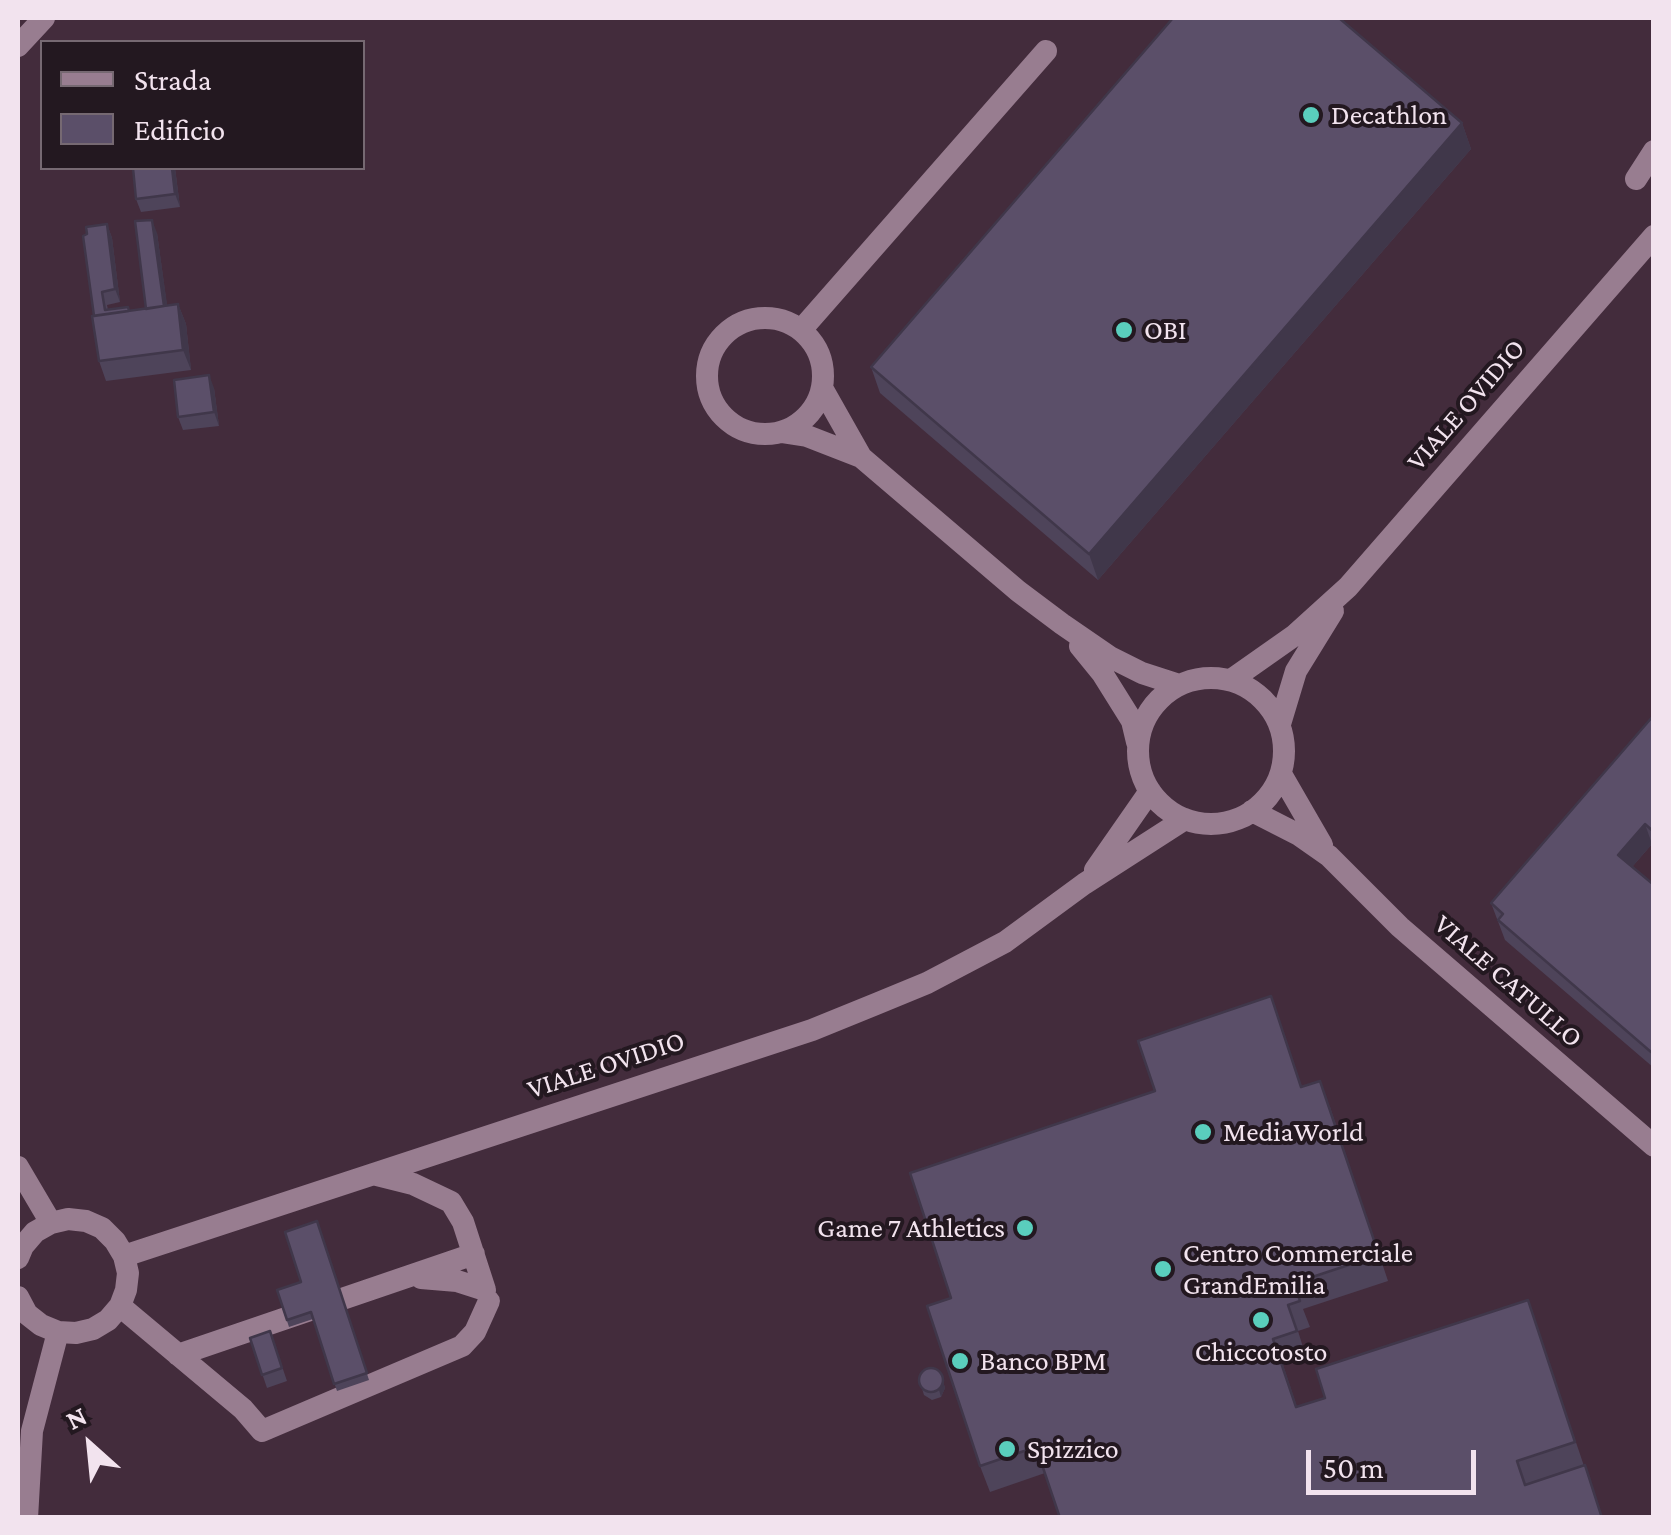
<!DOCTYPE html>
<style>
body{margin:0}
#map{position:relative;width:1671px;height:1535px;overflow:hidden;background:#432c3c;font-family:"Crimson Pro",serif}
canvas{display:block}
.frame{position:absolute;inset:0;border:20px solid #f2e3ee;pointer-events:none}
.legend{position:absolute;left:40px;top:40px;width:325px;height:130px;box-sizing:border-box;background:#231820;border:2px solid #766972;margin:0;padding:12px 18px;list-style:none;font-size:30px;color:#f2e3ee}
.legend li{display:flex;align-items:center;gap:20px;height:50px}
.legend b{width:50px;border:2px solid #766972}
.north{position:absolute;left:40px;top:1395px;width:100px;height:100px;-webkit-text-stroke:8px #231820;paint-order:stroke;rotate:333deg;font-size:28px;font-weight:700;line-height:40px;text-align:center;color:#f2e3ee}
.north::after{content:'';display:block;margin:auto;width:35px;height:45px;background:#f2e3ee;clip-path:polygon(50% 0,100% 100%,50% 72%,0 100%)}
.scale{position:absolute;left:1306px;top:1450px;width:170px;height:45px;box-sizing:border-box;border:5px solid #f2e3ee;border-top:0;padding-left:12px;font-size:30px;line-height:35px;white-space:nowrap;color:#f2e3ee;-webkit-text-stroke:8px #231820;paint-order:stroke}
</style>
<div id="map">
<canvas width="1671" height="1535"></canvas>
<div class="frame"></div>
<ul class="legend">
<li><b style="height:12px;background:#987d90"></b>Strada</li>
<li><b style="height:28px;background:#5b4f69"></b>Edificio</li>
</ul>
<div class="north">N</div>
<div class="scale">50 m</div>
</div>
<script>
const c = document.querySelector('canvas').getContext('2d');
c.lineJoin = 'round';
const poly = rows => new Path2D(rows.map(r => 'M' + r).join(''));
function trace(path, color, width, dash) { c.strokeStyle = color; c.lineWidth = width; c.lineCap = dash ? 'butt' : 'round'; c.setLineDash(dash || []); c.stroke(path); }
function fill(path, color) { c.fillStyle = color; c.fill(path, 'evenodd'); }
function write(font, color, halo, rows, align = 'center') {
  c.font = font + ' "Crimson Pro",serif'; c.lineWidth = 8; c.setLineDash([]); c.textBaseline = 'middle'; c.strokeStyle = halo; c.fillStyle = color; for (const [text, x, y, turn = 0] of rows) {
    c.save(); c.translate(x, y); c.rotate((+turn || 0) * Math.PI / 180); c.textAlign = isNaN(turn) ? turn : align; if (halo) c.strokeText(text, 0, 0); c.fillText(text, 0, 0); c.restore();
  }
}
const minor = poly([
 [18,46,44,18],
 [1636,179,1654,151],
 '707 376a58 58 0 1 1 116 0a58 58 0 1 1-116 0Z',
 [801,330,1046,51],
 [781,432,807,436,861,457,822,388],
 [861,457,1018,591,1062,624,1110,657,1142,673,1179,685],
 [1080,646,1102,673,1132,721,1137,742],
 '1138 751a73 73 0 1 1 146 0a73 73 0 1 1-146 0Z',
 [1231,680,1295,635,1348,587,1654,236],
 [1280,724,1296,671,1333,611],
 [1281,774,1322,845],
 [1252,811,1299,835,1329,856,1400,927,1654,1146],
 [1095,870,1150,791],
 [18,1167,51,1223],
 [373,1174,413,1184,451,1202,463,1222,485,1290],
 [124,1256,812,1030,876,1004,927,983,1005,942,1084,884,1185,819],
 [18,1258,23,1246,35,1232,51,1223,68,1219,86,1221,102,1228,115,1241,124,1256,128,1273,126,1290,120,1306,108,1320,93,1329,76,1333,58,1332,41,1325,27,1314,18,1297],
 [421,1278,457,1281,485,1290],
 [120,1306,243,1409,262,1431,462,1346,475,1332,489,1301],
 [178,1355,474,1254],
 [27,1518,32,1431,58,1332]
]);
const wall = poly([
 [1462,123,1471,149,1098,580,880,393,871,367],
 [175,168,180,207,141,212,136,199],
 [107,224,112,238,120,302,107,305,108,310,130,311,146,309,157,233,167,306,178,304,186,324,191,370,106,381,99,361,94,316],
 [214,388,219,426,183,430,178,417],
 [1654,715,1654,846,1652,844,1632,867,1654,885,1654,1068,1505,940,1491,903],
 [1271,996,1302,1087,1330,1107,1388,1281,1303,1309,1310,1327,1298,1331,1306,1357,1283,1365,1297,1407,1325,1398,1528,1300,1584,1466,1603,1518,1045,1473,990,1492,980,1466,951,1298,1155,1091],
 [317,1221,369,1380,337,1391,313,1319,289,1327,277,1290,301,1282],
 [270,1331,287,1381,267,1388,250,1338],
 [940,1372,945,1388,941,1397,932,1400,924,1395,919,1379]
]);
const shadedWall = poly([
 [1462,123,1471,149,1098,580,1089,554],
 [172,168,175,168,180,207,175,194],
 [152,220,157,233,170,325,165,312],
 [107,224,112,238,120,302,115,289],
 [178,304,186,324,191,370,183,350],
 [209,375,214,388,219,426,214,412],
 [1645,824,1652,844,1625,875,1618,855],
 [943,1381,945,1388,941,1397,939,1390]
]);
const building = poly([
 [1173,18,1339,18,1462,123,1089,554,871,367,1173,18],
 [133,168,172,168,175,194,136,199,133,168],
 [152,220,164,306,146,309,135,221,152,220],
 [107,224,115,289,102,292,105,310,128,307,129,311,94,316,83,236,87,234,86,227,107,224],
 [178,304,183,350,99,361,92,316,178,304],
 [209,375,214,412,178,417,174,380,209,375],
 [1654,715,1654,832,1645,824,1618,855,1654,885,1654,1049,1651,1052,1498,920,1503,914,1491,903,1654,715],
 [1271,996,1301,1087,1320,1081,1379,1255,1294,1283,1300,1301,1288,1305,1297,1331,1273,1339,1296,1407,1325,1398,1316,1369,1528,1300,1575,1442,1517,1461,1525,1485,1585,1465,1602,1518,1060,1518,1036,1447,980,1466,927,1306,951,1298,910,1173,1155,1091,1138,1041,1271,996],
 [317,1221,367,1373,334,1384,311,1312,287,1320,277,1290,301,1282,285,1232,317,1221],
 [270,1331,282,1368,262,1375,250,1338,270,1331],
 '919 1380a12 12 0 1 1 24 0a12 12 0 1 1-24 0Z'
]);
const markers = [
 [1311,115,10,"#5acebd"],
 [1124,330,10,"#5acebd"],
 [1203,1132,10,"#5acebd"],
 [1025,1228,10,"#5acebd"],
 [1163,1269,10,"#5acebd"],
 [1261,1320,10,"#5acebd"],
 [960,1361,10,"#5acebd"],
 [1007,1449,10,"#5acebd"]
];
const poiNames = [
 ["Decathlon",1331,115],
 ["OBI",1144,330],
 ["MediaWorld",1223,1132],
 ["Game 7 Athletics",1005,1228,"right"],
 ["Centro Commerciale",1183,1253],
 ["GrandEmilia",1183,1285],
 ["Chiccotosto",1261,1352,"center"],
 ["Banco BPM",980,1361],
 ["Spizzico",1027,1449]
];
const streetNames = [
 ["VIALE OVIDIO",1466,405,-49],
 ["VIALE CATULLO",1508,981,41],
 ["VIALE OVIDIO",606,1065,-18]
];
trace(minor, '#987d90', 22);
fill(wall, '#4e445a');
fill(shadedWall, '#40374a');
fill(building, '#5b4f69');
trace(building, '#40374a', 2.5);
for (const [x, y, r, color] of markers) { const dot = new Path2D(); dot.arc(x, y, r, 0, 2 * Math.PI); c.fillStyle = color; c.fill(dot); trace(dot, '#231820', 4); }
write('28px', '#f2e3ee', '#231820', poiNames, 'left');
write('28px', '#f2e3ee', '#231820', streetNames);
</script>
